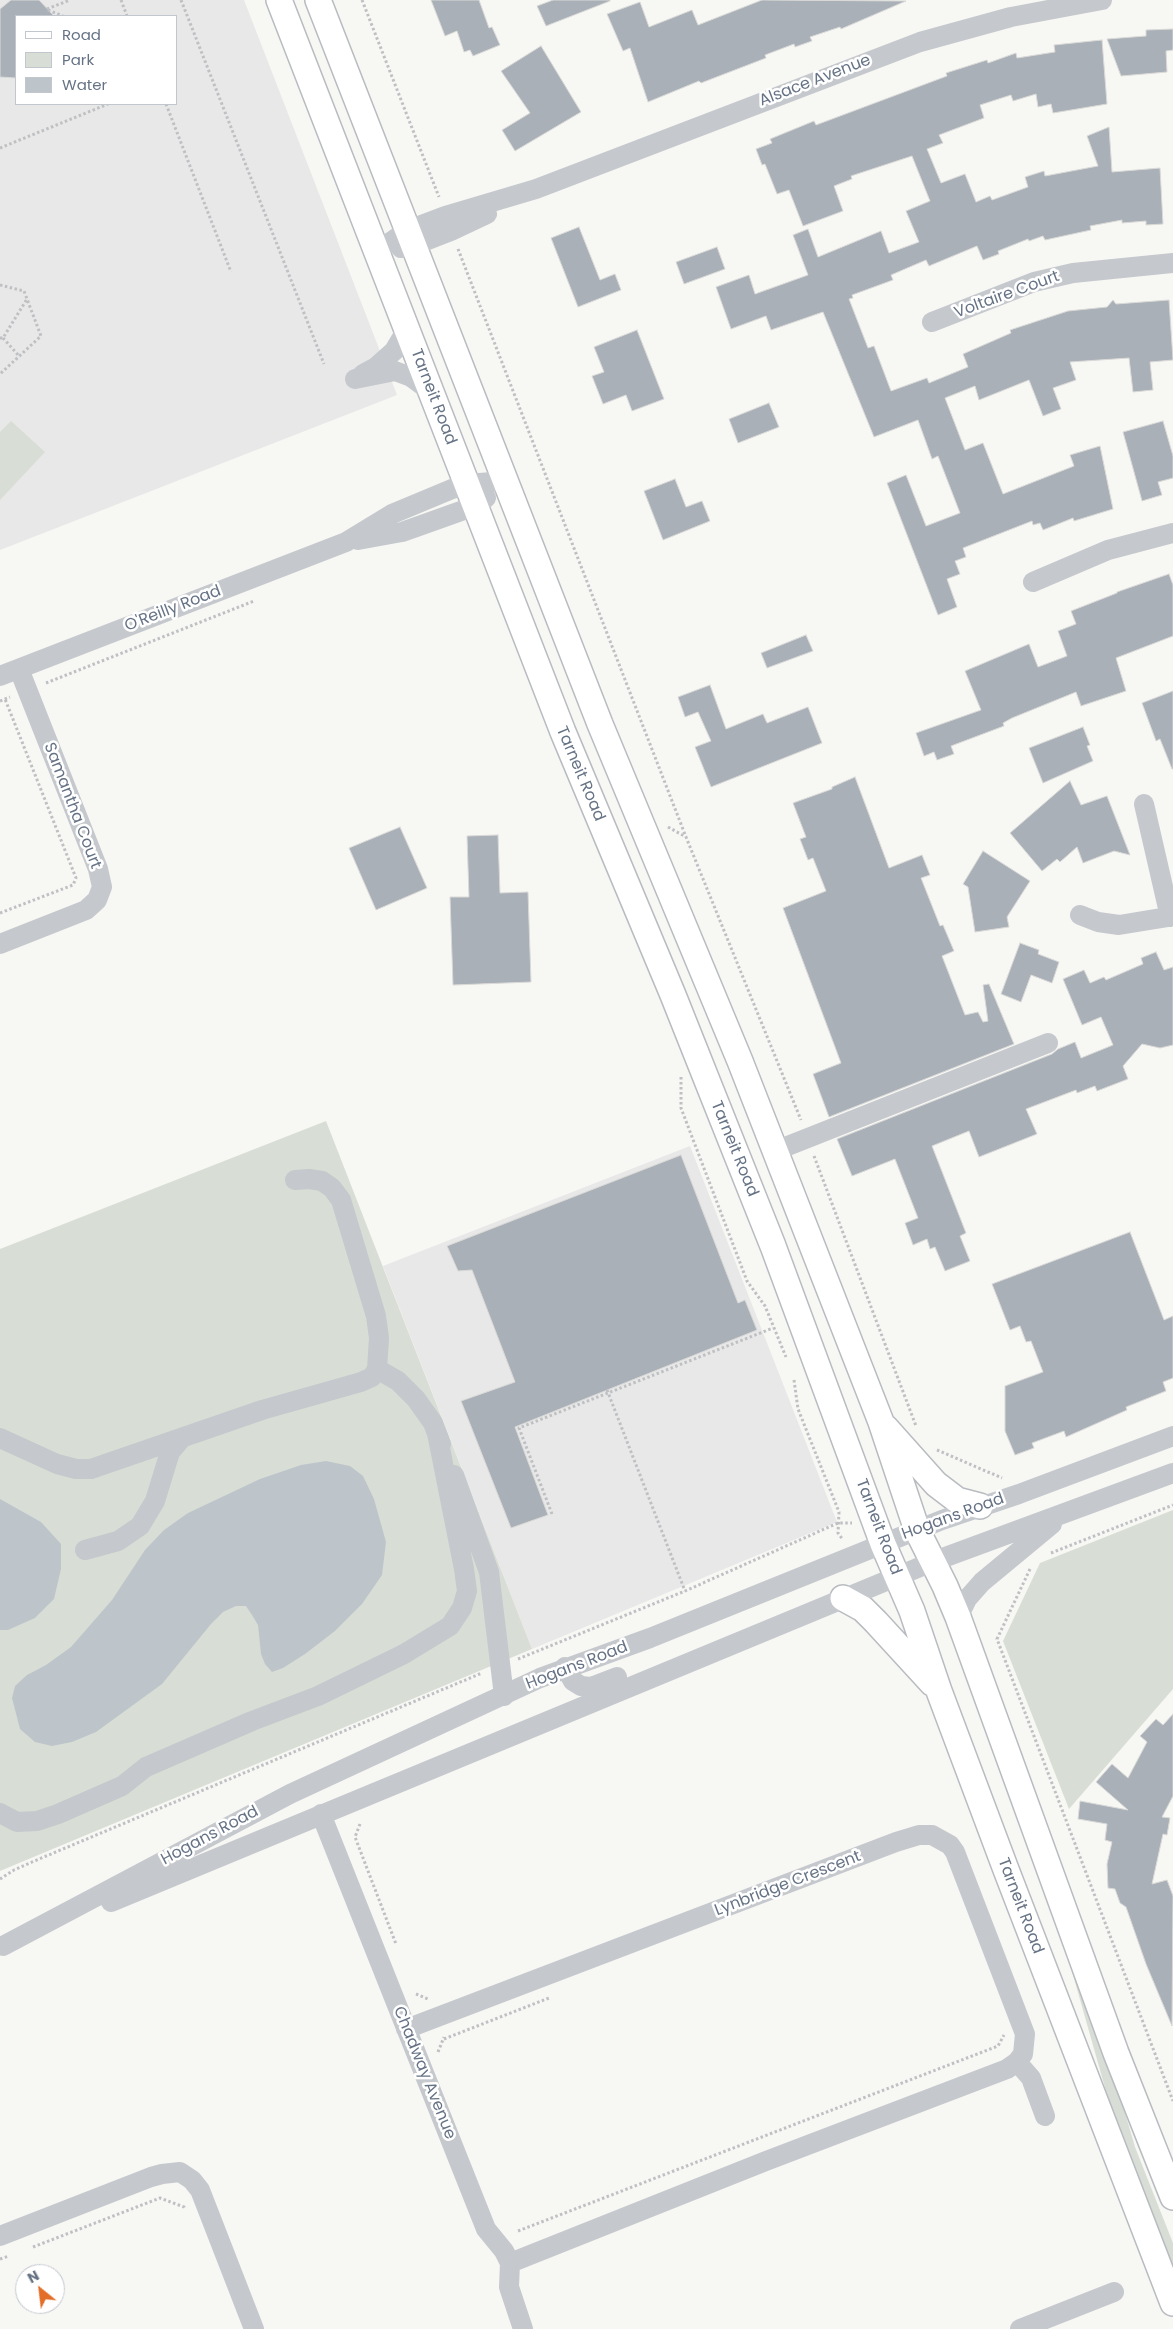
<!DOCTYPE html>
<style>
body{margin:0}
#map{position:relative;width:1173px;height:2329px;overflow:hidden;background:#f7f7f4;font-family:Poppins,sans-serif}
canvas{display:block}
.legend{position:absolute;left:15px;top:15px;width:162px;height:90px;box-sizing:border-box;background:#fff;border:1px solid #c2c7ce;margin:0;padding:6px 9px;list-style:none;font-size:15px;color:#667385}
.legend li{display:flex;align-items:center;gap:10px;height:25px}
.legend b{width:25px;border:1px solid #c2c7ce}
.north{position:absolute;left:15px;top:2264px;width:50px;height:50px;box-sizing:border-box;background:#fff;border:1px solid #c2c7ce;border-radius:50%;rotate:331deg;font-size:14px;font-weight:700;line-height:20px;text-align:center;color:#667385}
.north::after{content:'';display:block;margin:auto;width:18px;height:22px;background:#e26e29;clip-path:polygon(50% 0,100% 100%,50% 72%,0 100%)}
</style>
<div id="map">
<canvas width="1173" height="2329"></canvas>
<ul class="legend">
<li><b style="height:6px;background:#fff"></b>Road</li>
<li><b style="height:14px;background:#d8ded5"></b>Park</li>
<li><b style="height:14px;background:#bdc5cb"></b>Water</li>
</ul>
<div class="north">N</div>
</div>
<script>
const c = document.querySelector('canvas').getContext('2d');
c.lineJoin = 'round';
function fill(path, color) { c.fillStyle = color; c.fill(path, 'evenodd'); }
const poly = rows => new Path2D(rows.map(r => 'M' + r).join(''));
function trace(path, color, width, dash) { c.strokeStyle = color; c.lineWidth = width; c.lineCap = dash ? 'butt' : 'round'; c.setLineDash(dash || []); c.stroke(path); }
function write(font, color, halo, rows, align = 'center') {
  c.font = font + ' Poppins,sans-serif'; c.lineWidth = 5; c.setLineDash([]); c.textBaseline = 'middle'; c.strokeStyle = halo; c.fillStyle = color; for (const [text, x, y, turn = 0] of rows) {
    c.save(); c.translate(x, y); c.rotate((+turn || 0) * Math.PI / 180); c.textAlign = isNaN(turn) ? turn : align; if (halo) c.strokeText(text, 0, 0); c.fillText(text, 0, 0); c.restore();
  }
}
const built = poly([
 [0,0,244,0,397,395,0,550],
 [16,16,176,16,176,104,16,104],
 [690,1146,837,1522,532,1649,383,1266]
]);
const green = poly([
 [11,421,45,452,0,500,0,432],
 [326,1121,532,1649,0,1871,0,1249],
 [1173,1510,1173,1689,1069,1809,1003,1641,1040,1563],
 [1058,1922,1099,2023,1135,2147,1173,2243,1173,2273,1117,2130]
]);
const water = poly([
 [326,1461,350,1466,363,1476,374,1499,386,1542,382,1575,362,1604,335,1631,305,1654,283,1668,272,1672,265,1664,261,1654,258,1625,252,1615,246,1606,236,1606,223,1612,211,1624,162,1684,96,1732,72,1742,52,1746,35,1742,20,1729,12,1698,15,1686,27,1675,46,1665,71,1647,112,1600,145,1550,164,1530,188,1513,260,1479,301,1465],
 [0,1499,41,1522,61,1544,61,1569,54,1599,35,1618,8,1630,0,1630]
]);
const building = poly([
 [11,0,39,0,54,16,16,16,16,78,0,77,0,9,11,0],
 [431,0,479,0,489,28,492,27,500,45,473,56,470,50,464,52,457,31,445,36,431,0],
 [553,0,610,0,610,1,546,26,537,6,553,0],
 [762,0,906,1,841,29,840,27,810,37,812,41,795,47,794,44,765,55,766,58,701,83,699,81,648,102,630,48,623,51,607,14,640,2,649,27,692,10,698,25,762,0],
 [1173,29,1173,50,1166,51,1167,72,1121,76,1107,39,1146,36,1146,30,1173,29],
 [1102,40,1107,104,1053,113,1051,104,1038,107,1036,94,1013,101,1011,95,980,105,984,118,939,135,943,143,927,149,941,183,965,174,976,202,990,196,992,200,1028,187,1025,177,1044,171,1045,176,1098,166,1087,136,1109,127,1112,172,1160,168,1163,224,1146,225,1146,221,1122,223,1122,220,1090,226,1091,230,1045,240,1043,236,1029,241,1028,239,998,251,999,254,983,260,977,246,929,266,926,260,891,275,893,280,852,295,853,298,849,299,868,348,874,346,891,391,927,378,929,383,968,367,963,354,1011,333,1010,330,1068,311,1107,307,1113,300,1116,304,1169,300,1173,360,1150,362,1153,390,1133,392,1129,358,1070,362,1076,380,1053,388,1061,409,1043,416,1029,380,979,400,975,386,945,398,965,450,983,443,1003,494,1074,466,1070,455,1100,446,1113,509,1074,521,1073,518,1043,530,1040,523,1033,525,1032,521,963,548,966,557,955,561,960,574,947,579,957,607,938,615,887,483,906,475,926,526,960,513,938,456,932,459,918,420,874,437,823,312,771,330,766,316,731,329,716,287,749,275,755,294,808,275,793,235,808,229,818,257,881,231,889,253,919,242,906,211,930,201,912,156,851,176,852,179,834,186,843,211,803,226,789,190,777,194,765,164,762,165,756,149,772,143,770,139,814,121,816,125,947,76,946,73,987,60,988,63,1016,53,1017,58,1055,52,1054,45,1102,40],
 [541,46,581,112,515,151,502,130,530,113,501,71,541,46],
 [579,227,600,280,615,274,621,290,578,307,551,238,579,227],
 [717,247,725,269,684,284,676,262,717,247],
 [637,330,664,399,632,411,626,395,603,404,592,376,604,372,594,347,637,330],
 [769,403,779,427,738,443,729,419,769,403],
 [1163,421,1173,456,1173,478,1158,482,1162,495,1142,501,1123,432,1163,421],
 [675,479,686,507,702,501,710,521,663,540,644,491,675,479],
 [1169,574,1173,585,1173,636,1116,658,1126,691,1081,706,1076,692,1012,718,1003,723,1004,726,951,746,954,754,937,760,934,752,924,756,916,733,981,710,965,671,1029,644,1038,667,1067,656,1058,631,1076,624,1071,611,1117,593,1117,592,1169,574],
 [806,635,813,651,767,668,761,653,806,635],
 [710,685,726,729,763,714,767,723,808,707,822,743,711,787,695,747,711,741,698,712,685,717,678,697,710,685],
 [1173,691,1173,769,1172,769,1160,739,1156,741,1142,703,1173,691],
 [1083,727,1090,745,1087,746,1093,761,1043,783,1029,748,1083,727],
 [855,777,889,868,922,855,930,875,921,878,940,926,943,925,954,951,942,956,965,1015,978,1012,983,1022,988,1021,983,985,989,984,1014,1044,829,1117,813,1074,841,1063,783,908,826,891,813,858,808,860,800,839,806,837,793,803,832,789,832,787,855,777],
 [1070,781,1081,805,1107,796,1130,855,1114,851,1083,863,1077,847,1060,862,1057,859,1042,871,1010,833,1070,781],
 [400,827,427,888,376,910,349,848,400,827],
 [498,835,500,893,528,892,531,982,453,985,450,897,469,897,467,836,498,835],
 [983,851,1030,881,1007,917,1009,927,975,932,968,887,963,884,983,851],
 [1020,943,1039,950,1038,954,1059,962,1052,983,1031,975,1021,1002,1001,994,1020,943],
 [1156,952,1164,970,1173,967,1173,1045,1160,1048,1142,1044,1123,1066,1128,1079,1097,1091,1095,1086,1077,1093,1076,1090,1026,1109,1037,1134,979,1157,969,1131,932,1146,966,1233,960,1236,970,1261,945,1271,935,1247,930,1249,927,1239,913,1245,905,1223,918,1218,895,1159,852,1176,837,1139,1052,1054,1058,1049,1075,1042,1081,1058,1113,1045,1101,1017,1082,1025,1063,979,1084,970,1090,983,1104,977,1106,980,1143,964,1141,958,1156,952],
 [681,1155,738,1303,745,1300,757,1330,515,1427,548,1515,511,1528,461,1401,515,1382,472,1270,458,1271,447,1246,681,1155],
 [1130,1232,1164,1320,1173,1316,1173,1378,1163,1382,1166,1391,1126,1407,1127,1410,1066,1437,1064,1431,1032,1443,1034,1448,1015,1455,1005,1431,1005,1386,1043,1372,1031,1341,1026,1342,1020,1326,1010,1330,992,1284,1130,1232],
 [1173,1714,1173,1796,1162,1817,1170,1818,1167,1835,1163,1834,1152,1884,1167,1880,1173,1896,1172,2026,1146,1964,1126,1907,1120,1903,1115,1889,1108,1888,1107,1864,1112,1842,1105,1840,1107,1824,1078,1819,1080,1801,1128,1810,1096,1782,1112,1764,1128,1778,1147,1742,1140,1736,1156,1719,1163,1725,1173,1714]
]);
const path = poly([
 [121,0,127,16],
 [181,0,324,364],
 [362,0,439,197],
 [47,9,70,0],
 [48,10,63,16],
 [166,104,231,272],
 [0,148,108,104],
 [458,249,686,837,801,1120],
 [0,285,24,291,41,336,0,374],
 [0,338,3,338,27,299],
 [3,338,19,356],
 [46,683,254,601],
 [0,701,10,697],
 [668,827,686,837],
 [0,913,73,885,76,878,5,699],
 [681,1077,681,1108,747,1281,765,1306,786,1357],
 [814,1156,916,1426],
 [794,1380,798,1409,839,1512,838,1533,843,1540],
 [607,1390,685,1591],
 [937,1450,1002,1478],
 [552,1514,519,1428,773,1328],
 [1051,1553,1173,1505],
 [1030,1569,997,1639,1173,2101],
 [518,1659,685,1591,838,1523,852,1523],
 [360,1824,355,1837,396,1944],
 [0,1879,14,1870,32,1862,482,1673],
 [416,1994,428,1999],
 [444,2039,549,1998],
 [438,2052,444,2037],
 [518,2231,998,2046,1004,2035],
 [33,2247,160,2198,184,2207,185,2209],
 [0,2259,9,2256]
]);
const minor = poly([
 [401,248,415,245,451,231,487,214],
 [376,252,408,230,445,216,536,189,920,42,1011,17,1102,0],
 [932,322,1034,282,1073,273,1173,263],
 [363,374,376,367,394,351,403,336,406,327],
 [355,379,395,371,411,377,430,391],
 [358,540,402,532,419,526,475,506,486,498],
 [1033,582,1108,550,1173,533],
 [0,676,346,542,392,514,452,489,466,484,506,481],
 [1144,804,1170,917],
 [1080,915,1098,922,1119,925,1173,916],
 [0,944,86,910,97,900,102,887,98,869,19,669],
 [775,1151,1048,1043],
 [377,1369,398,1381,416,1399,433,1423,441,1444],
 [0,1438,57,1464,76,1469,91,1469,262,1410,361,1382,372,1377,377,1369,379,1338,376,1316,341,1200,332,1188,322,1181,309,1179,295,1180],
 [454,1475,489,1572,504,1696],
 [85,1550,118,1541,140,1526,155,1501,170,1452,181,1439],
 [958,1617,967,1599,982,1582,1052,1524],
 [565,1667,573,1681,581,1686,591,1687,617,1677],
 [0,1813,17,1822,37,1821,58,1814,122,1786,146,1767,252,1721,318,1696,404,1654,450,1626,462,1608,467,1591,464,1569,437,1433],
 [321,1814,486,2229,504,2251,510,2263,509,2287,523,2329],
 [111,1902,932,1562,1173,1473],
 [3,1946,290,1794,540,1678,650,1638,942,1520,1019,1494,1173,1436],
 [406,2029,896,1842,919,1835,932,1835,950,1845,955,1852,1025,2034,1023,2054,1017,2062,1007,2069,766,2161,510,2263],
 [1017,2062,1031,2078,1045,2116],
 [0,2236,151,2177,162,2174,180,2172,192,2180,200,2190,254,2329],
 [1020,2329,1114,2292]
]);
const major = poly([
 [279,0,563,732,673,995,773,1246,883,1544,912,1611,939,1691,1005,1867,1173,2303],
 [318,0,600,724,740,1061,881,1422,917,1530,945,1586,958,1617,1116,2053,1173,2197],
 [886,1428,936,1484,957,1500,980,1506],
 [843,1598,863,1609,876,1622,932,1683]
]);
const streetNames = [
 ["Alsace Avenue",815,81,-21],
 ["Voltaire Court",1007,295,-20],
 ["Tarneit Road",433,397,69],
 ["O'Reilly Road",173,609,-21],
 ["Tarneit Road",580,774,67],
 ["Samantha Court",72,806,69],
 ["Tarneit Road",734,1149,68],
 ["Hogans Road",953,1517,-20],
 ["Tarneit Road",878,1527,69],
 ["Hogans Road",577,1666,-21],
 ["Hogans Road",210,1836,-28],
 ["Lynbridge Crescent",788,1884,-21],
 ["Tarneit Road",1020,1906,69],
 ["Chadway Avenue",424,2073,68]
];
fill(built, '#e8e8e8');
fill(green, '#d8ded5');
fill(water, '#bdc5cb');
fill(building, '#a9b0b7');
trace(building, '#d9d9d7', 1);
trace(major, '#b8bbc0', 28);
trace(path, '#bfc0c3', 3, [2.5, 2.5]);
trace(minor, '#c5c8cc', 20);
trace(major, '#fff', 25);
write('16px', '#667385', '#fff', streetNames);
</script>
